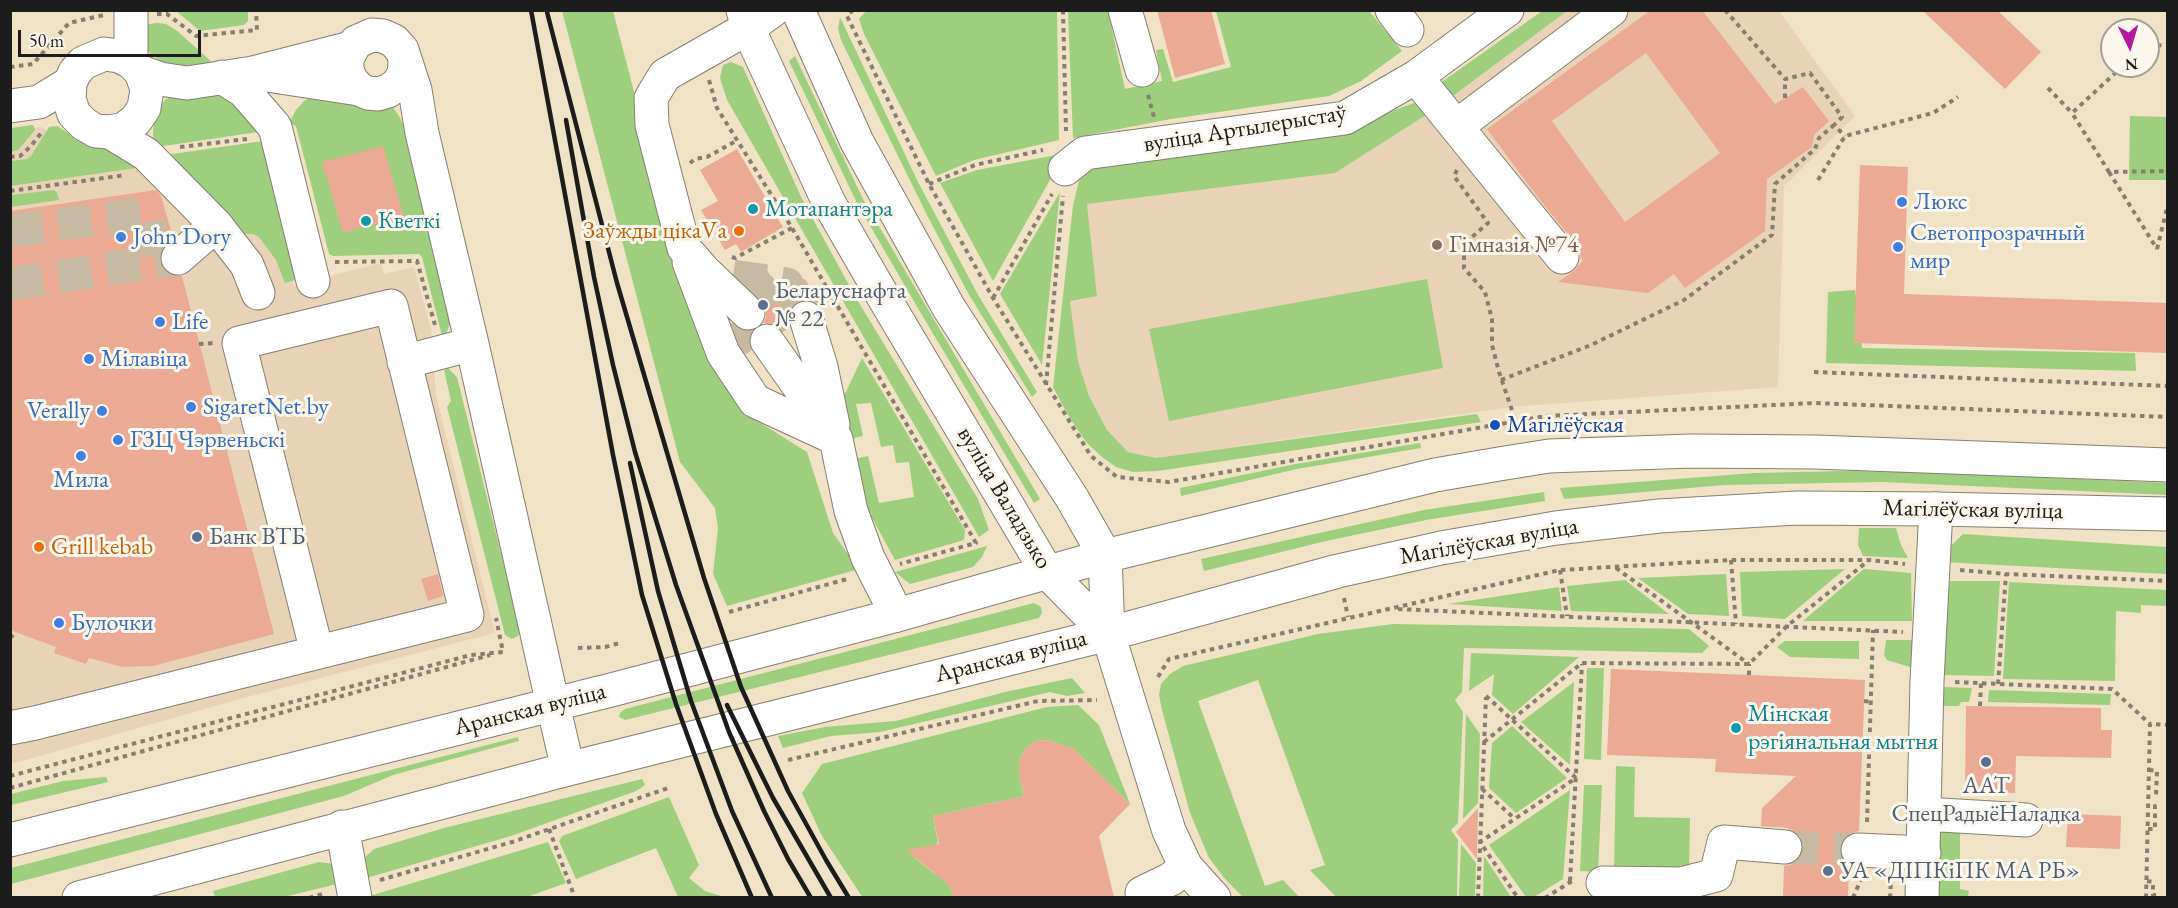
<!DOCTYPE html>
<meta charset="utf-8">
<style>
body{margin:0}
#map{position:relative;width:2178px;height:908px;overflow:hidden;background:#f0e2c5;font-family:"EB Garamond",serif}
canvas{display:block}
.frame{position:absolute;inset:0;border:12px solid #1c1c1c;pointer-events:none}
.north{position:absolute;left:2100px;top:18px;width:60px;height:60px;box-sizing:border-box;background:#fbf7ec;border:2px solid #a29f99;border-radius:50%;rotate:175deg;font-size:16px;font-weight:700;line-height:24px;text-align:center;color:#1c1c1c}
.north::after{content:'';display:block;margin:auto;width:21px;height:27px;background:#b5179e;clip-path:polygon(50% 0,100% 100%,50% 72%,0 100%)}
.scale{position:absolute;left:18px;top:30px;width:183px;height:27px;box-sizing:border-box;border:3px solid #1c1c1c;border-top:0;padding-left:8px;font-size:18px;line-height:21px;white-space:nowrap;color:#1c1c1c;-webkit-text-stroke:4px #fbf7ec;paint-order:stroke}
</style>
<div id="map">
<canvas width="2178" height="908"></canvas>
<div class="frame"></div>
<div class="north">N</div>
<div class="scale">50 m</div>
</div>
<script>
const c = document.querySelector('canvas').getContext('2d');
c.lineJoin = 'round';
function fill(path, color) { c.fillStyle = color; c.fill(path, 'evenodd'); }
const poly = rows => new Path2D(rows.map(r => 'M' + r).join(''));
function trace(path, color, width, dash) { c.strokeStyle = color; c.lineWidth = width; c.lineCap = dash ? 'butt' : 'round'; c.setLineDash(dash || []); c.stroke(path); }
function write(font, color, halo, rows, align = 'center') {
  c.font = font + ' "EB Garamond",serif'; c.lineWidth = 6; c.setLineDash([]); c.textBaseline = 'middle'; c.strokeStyle = halo; c.fillStyle = color; for (const [text, x, y, turn = 0] of rows) {
    c.save(); c.translate(x, y); c.rotate((+turn || 0) * Math.PI / 180); c.textAlign = isNaN(turn) ? turn : align; if (halo) c.strokeText(text, 0, 0); c.fillText(text, 0, 0); c.restore();
  }
}
const built = poly([
 [1567,11,1779,11,1855,116,1784,186,1778,387,1511,407,1156,458,1128,452,1107,430,1089,396,1078,361,1070,301,1097,295,1087,204,1335,173,1445,102],
 [42,127,89,165,261,145,294,285,381,263,384,274,414,267,431,329,436,395,495,633,251,696,11,764,10,131]
]);
const green = poly([
 [867,10,1057,11,1059,140,974,160,936,176,864,34,859,19],
 [176,11,248,11,248,21,244,25,200,31],
 [562,11,613,11,694,323,743,412,807,452,833,533,859,569,727,606,713,574,718,528,715,508,680,462],
 [1068,11,1108,11,1125,89,1162,81,1156,50,1163,49,1173,82,1231,67,1216,11,1369,11,1402,51,1361,81,1329,96,1171,119,1073,138],
 [1542,11,1567,11,1445,102,1439,84],
 [840,17,918,182,977,293,1037,392,1032,397,968,293,928,217,841,40,838,29],
 [157,23,166,24,176,30,213,63,173,67,159,60,146,50,142,25],
 [795,56,864,201,1040,499,1034,503,919,310,858,205,789,61],
 [731,62,743,67,802,199,856,298,978,499,989,530,979,537,727,100,720,78,723,65],
 [230,93,258,132,157,147,153,136,154,118,158,108,166,99,175,96],
 [322,94,392,106,399,116,407,132,452,318,447,332,442,336,422,257,419,254,333,256,329,254,296,126,289,123,296,110,305,100],
 [1414,103,1422,104,1429,113,1335,173,1087,204,1097,296,1070,301,1078,361,1089,396,1107,430,1128,452,1156,458,1477,414,1481,422,1158,471,1133,472,1116,467,1102,457,1086,442,1068,415,1053,387,1073,205,1079,181,1091,167,1389,112],
 [2130,116,2167,117,2167,180,2129,180],
 [33,125,35,130,18,150,11,152,11,128],
 [57,126,87,145,109,147,140,163,136,168,11,186,10,161,27,159,31,156,49,127],
 [263,141,302,278,285,283,276,260,259,237,253,234,243,234,165,155],
 [1056,155,1059,164,993,281,940,183,977,170],
 [54,190,57,193,59,200,11,207,11,195],
 [1060,192,1042,365,1000,294],
 [1427,279,1443,368,1169,421,1149,329],
 [1855,290,1862,348,2135,353,2136,371,1826,363,1828,292],
 [862,358,965,530,964,540,895,560,865,505,854,459,868,456,879,503,914,497,909,462,896,463,893,445,881,447,871,403,856,404,863,436,849,439,842,400],
 [448,368,457,377,520,630,518,636,512,639,505,635,447,407,451,401,444,370],
 [1420,443,1421,448,1297,469,1181,496,1180,488,1296,464],
 [1843,471,1930,472,2167,483,2168,495,1883,482,1724,485,1564,499,1560,488,1754,473],
 [1544,492,1545,501,1426,520,1326,541,1204,571,1201,559,1424,510],
 [1859,528,1896,528,1901,545,1908,558,1863,556,1858,545],
 [1963,534,2167,547,2167,574,1943,562,1947,550],
 [987,546,982,557,973,567,910,584,895,572],
 [1845,569,1785,619,1742,616,1740,572],
 [1864,569,1911,573,1912,621,1803,621],
 [1726,574,1729,616,1688,614,1638,578],
 [1625,580,1669,614,1571,611,1567,586],
 [1942,581,2000,581,1994,676,1940,675],
 [2009,582,2167,590,2167,606,2141,605,2141,613,2116,611,2115,681,2003,679],
 [1559,587,1562,611,1448,604],
 [1034,603,1041,607,1042,613,1039,618,625,720,619,717,620,713,625,709],
 [1393,624,1689,629,1709,646,1702,653,1464,648,1462,692,1455,700,1463,712,1458,823,1451,830,1458,840,1457,897,1336,897,1310,870,1325,865,1258,680,1198,701,1265,886,1283,880,1299,897,1243,897,1226,880,1209,858,1190,813,1162,710,1159,695,1161,684,1170,674,1183,666,1318,634],
 [1886,640,1912,640,1913,668,1887,660,1884,655],
 [1785,641,1859,641,1859,659,1790,657,1777,647],
 [1471,653,1579,657,1513,714,1492,695,1494,674,1469,691],
 [1587,668,1604,668,1601,760,1584,759],
 [1072,678,1085,693,1067,696,1050,692,880,732,831,736,783,748,778,736,825,727,896,721,1005,692],
 [1574,682,1570,765,1521,722],
 [1943,687,1972,688,1969,702,1961,702,1959,706,1938,706,1939,690],
 [1989,690,2111,694,2110,705,1988,702],
 [1078,705,1099,725,1130,804,1074,749,1047,740,1035,741,1025,749,1019,762,1019,774,1024,796,933,816,938,842,931,854,913,852,914,857,936,875,945,868,953,897,863,898,822,836,802,793,822,764,1047,707],
 [1466,714,1480,734,1478,803,1463,819],
 [1512,726,1567,778,1516,813,1489,788,1492,743],
 [518,737,519,741,393,775,344,796,11,884,11,868],
 [1616,766,1635,767,1634,817,1690,818,1689,873,1614,871],
 [106,777,108,782,11,805,11,794,63,781],
 [642,779,645,785,636,791,511,836,363,879,361,861,374,849,444,828],
 [1584,785,1602,785,1598,872,1580,871],
 [1570,790,1563,879,1534,897,1526,897,1489,845],
 [669,797,699,865,689,878,705,891,724,897,678,897,656,848,576,879,559,841,562,836],
 [1941,828,1960,829,1960,889,1969,891,1968,897,1936,897,1931,844],
 [548,842,566,883,527,897,363,898],
 [1461,844,1476,863,1475,897,1459,897],
 [1484,856,1511,897,1483,897],
 [319,862,334,864,341,883,284,897,215,897,213,891]
]);
const building = poly([
 [1157,10,1211,10,1225,64,1175,78],
 [1651,10,1702,10,1775,104,1803,87,1829,121,1814,135,1812,147,1767,179,1765,231,1685,288,1674,274,1648,293,1558,282,1574,271,1583,261,1577,246,1530,187,1487,129],
 [1646,53,1720,153,1625,222,1552,121],
 [1922,10,1997,10,2041,52,2005,89],
 [383,146,404,216,343,233,322,162],
 [737,149,783,227,741,252,736,244,725,250,701,210,718,201,700,170],
 [1860,165,1908,167,1904,294,2168,303,2168,353,1854,343],
 [156,190,161,196,173,238,161,251,160,262,164,271,171,275,182,276,274,634,153,666,123,667,89,658,86,664,54,653,56,647,10,630,10,211],
 [772,276,782,293,805,279,822,307,811,300,800,300,792,306,788,314,789,328,783,331,774,324,763,323,766,317,766,307,750,289],
 [732,324,743,331,752,331,748,342,751,351,746,354,740,344],
 [438,574,443,596,428,601,421,579],
 [1611,669,1865,680,1859,831,1849,834,1843,839,1839,849,1842,859,1849,866,1848,897,1783,897,1784,866,1794,864,1801,857,1804,849,1802,840,1796,832,1787,828,1761,826,1762,808,1796,776,1715,772,1716,759,1607,755],
 [1966,706,2101,708,2101,730,2112,730,2111,758,2016,756,2015,793,1965,792],
 [1047,740,1074,749,1130,804,1099,836,1114,897,953,897,950,886,906,850,939,844,933,816,1024,796,1019,774,1019,762,1025,749,1035,741],
 [1478,808,1477,859,1456,832],
 [2068,814,2121,816,2120,849,2066,847]
]);
const minorTunnel = poly([
 [10,231,146,213,158,262],
 [733,276,787,284,806,318],
 [753,279,786,330],
 [10,284,178,258],
 [732,323,751,351],
 [1785,847,1858,850]
]);
const path = poly([
 [853,10,847,16,929,184,993,298,1091,456,1117,477,1169,482,1546,416,1815,403,2168,417],
 [1063,10,1066,131],
 [1725,10,1785,79,1810,73,1842,117,1834,125,1845,136],
 [157,14,167,14,196,36,257,30,256,10],
 [2148,46,2168,45],
 [2123,66,2072,113,2109,172,2168,171],
 [10,67,33,64,69,23,104,15],
 [709,80,717,108,792,228,976,543,900,564],
 [2048,88,2072,113],
 [1148,95,1154,117],
 [1785,98,1785,79],
 [180,147,247,139],
 [10,157,20,156,31,146,42,132],
 [690,163,695,159,707,157,736,141],
 [1457,170,1454,176,1488,223,1464,244,1464,268,1485,292,1492,319,1492,345,1499,372,1516,422],
 [2109,172,2157,249],
 [1818,180,1845,136,1933,113,1958,97],
 [929,184,975,165,1043,150],
 [10,191,126,175],
 [2157,249,2168,204],
 [732,257,735,258,792,228],
 [335,262,417,261,435,325],
 [993,298,1052,194],
 [199,344,214,343],
 [1814,372,2168,386],
 [1501,380,1591,345,1684,300,1772,235,1775,184,1815,149,1819,138,1834,125],
 [1046,385,1063,196],
 [1731,560,1736,624],
 [1616,568,1749,664],
 [1560,570,1567,616],
 [1960,570,2006,574,2168,581],
 [1344,598,1348,617],
 [1398,609,1903,632],
 [729,612,847,579],
 [10,638,16,632],
 [578,648,605,647,620,643],
 [1749,675,1749,664],
 [1158,677,1169,659,1560,570,1731,560,1868,560,1905,564],
 [1955,682,2112,689,2150,724],
 [1998,684,2006,574],
 [1486,696,1576,778,1480,842,1518,898],
 [1864,701,1871,702],
 [1980,706,1981,683],
 [1484,742,1582,663,1749,664,1787,626,1868,561],
 [788,760,1038,701,1097,700],
 [2149,770,2157,771,2156,796,2159,796],
 [10,776,471,655,503,652,496,618],
 [10,788,490,655],
 [1482,789,1515,819],
 [1867,822,1873,630],
 [549,829,575,898],
 [2148,829,2155,829,2155,806,2158,806],
 [380,880,512,842,671,787],
 [1570,881,1582,664],
 [2147,881,2153,882,2153,895,2156,895],
 [309,898,326,893],
 [1478,898,1486,697],
 [1545,898,1572,881],
 [1853,898,1861,879],
 [1890,898,1891,880],
 [2146,898,2150,724,2168,725]
]);
const minor = poly([
 [131,10,131,62],
 [1125,10,1142,70],
 [1392,10,1407,30],
 [405,62,404,74,398,84,388,91,378,94,368,93,359,89,351,80,347,70,347,58,356,42,372,35,383,36,394,41,402,50,415,90,422,133,472,344,553,705],
 [141,72,160,79,187,83,253,73,351,48],
 [267,75,359,89],
 [222,77,244,91,275,127,313,281],
 [1416,77,1562,257],
 [10,106,39,102,70,83,75,72,83,63,104,54,119,56,131,62,141,72,147,89,144,108,136,120,124,129,110,132,96,131,84,124,74,114,69,99,70,83],
 [1457,126,1611,10],
 [110,132,146,154,216,225,247,265,258,293],
 [1065,169,1085,153,1345,118,1416,77,1507,10],
 [178,258,216,225],
 [689,262,723,353,755,401,835,438],
 [748,313,705,272,684,248,652,125,651,98,665,75,748,28,773,10],
 [806,318,821,367,833,425],
 [767,341,836,439,851,511,868,558,897,615],
 [404,362,472,344],
 [1108,634,1169,831,1186,867,1214,898],
 [10,728,35,723,467,615,391,306,239,343,317,652],
 [1924,814,2026,820],
 [342,827,355,898],
 [1858,850,1924,853],
 [1603,883,1681,884,1716,875,1724,842,1785,847],
 [1142,893,1171,879,1186,867],
 [1922,898,1927,681,1936,509]
]);
const major = poly([
 [743,10,748,28,829,203,877,286,1047,572,1108,634],
 [798,10,857,142,949,308,1072,498,1105,556,1108,634],
 [553,705,568,769],
 [10,840,615,689,897,615,1105,556,1435,475,1499,464,1549,456,1691,451,1815,452,2168,465],
 [79,898,568,769,1108,634,1338,571,1441,548,1556,528,1659,516,1797,508,1936,509,2168,514]
]);
const rail = poly([
 [531,10,613,455,642,595,676,704,716,814,752,898],
 [547,12,617,283,704,578,741,687,788,791,826,860,849,898],
 [566,120,594,277,613,365,635,452,676,585,729,732,764,811,788,859,811,898],
 [630,463,658,591,691,701,732,811,772,898],
 [727,705,773,798,831,898]
]);
const markers = [
 [1902,202,6,"#3f7fe0"],
 [753,209,6,"#0f9aa8"],
 [366,221,6,"#0f9aa8"],
 [739,231,6,"#e8710a"],
 [121,237,6,"#3f7fe0"],
 [1437,245,6,"#8d6e63"],
 [1898,247,6,"#3f7fe0"],
 [763,305,6,"#5c6f8a"],
 [160,322,6,"#3f7fe0"],
 [89,359,6,"#3f7fe0"],
 [191,407,6,"#3f7fe0"],
 [102,411,6,"#3f7fe0"],
 [1495,425,6,"#1a4fb4"],
 [118,440,6,"#3f7fe0"],
 [81,456,6,"#3f7fe0"],
 [197,537,6,"#5c6f8a"],
 [39,547,6,"#e8710a"],
 [59,623,6,"#3f7fe0"],
 [1736,728,6,"#0f9aa8"],
 [1986,762,6,"#5c6f8a"],
 [1828,871,6,"#5c6f8a"]
];
const streetNames = [
 ["вуліца Артылерыстаў",1245,129,-9],
 ["вуліца Валадзько",1004,498,59],
 ["Магілёўская вуліца",1973,510,1],
 ["Магілёўская вуліца",1489,542,-10],
 ["Аранская вуліца",1011,657,-14],
 ["Аранская вуліца",530,710,-14]
];
const shopNames = [
 ["Люкс",1914,202],
 ["Светопрозрачный",1910,233],
 ["мир",1910,261],
 ["John Dory",133,237],
 ["Life",172,322],
 ["Мілавіца",101,359],
 ["SigaretNet.by",203,407],
 ["Verally",90,411,"right"],
 ["ГЗЦ Чэрвеньскі",130,440],
 ["Мила",81,480,"center"],
 ["Булочки",71,623]
];
const cultureNames = [
 ["Мотапантэра",765,209],
 ["Кветкі",378,221],
 ["Мінская",1748,714],
 ["рэгіянальная мытня",1748,742]
];
const foodNames = [
 ["Заўжды цікаVа",727,231],
 ["Grill kebab",51,547,"left"]
];
const educationNames = [
 ["Гімназія №74",1449,245]
];
const serviceNames = [
 ["Беларуснафта",775,291],
 ["№ 22",775,319],
 ["Банк ВТБ",209,537],
 ["ААТ",1986,786,"center"],
 ["СпецРадыёНаладка",1986,814,"center"],
 ["УА «ДІПКіПК МА РБ»",1840,871]
];
const transitNames = [
 ["Магілёўская",1507,425]
];
fill(built, '#e8d3b7');
fill(green, '#9ecf7e');
fill(building, '#ebaa94');
trace(minorTunnel, '#c6baa3', 33, [33, 16]);
trace(minor, '#867f70', 35);
trace(major, '#867f70', 35);
trace(path, '#867f70', 4, [4.5, 4.5]);
trace(minor, '#fff', 33);
trace(major, '#fff', 33);
trace(rail, '#1c1c1c', 4.5);
for (const [x, y, r, color] of markers) { const dot = new Path2D(); dot.arc(x, y, r, 0, 2 * Math.PI); c.fillStyle = color; c.fill(dot); trace(dot, '#fbf7ec', 2); }
write('24px', '#1c1c1c', '#fbf7ec', streetNames);
write('24px', '#366cbe', '#fbf7ec', shopNames, 'left');
write('24px', '#0d838f', '#fbf7ec', cultureNames, 'left');
write('24px', '#c56008', '#fbf7ec', foodNames, 'right');
write('24px', '#785e54', '#fbf7ec', educationNames, 'left');
write('24px', '#4e5e75', '#fbf7ec', serviceNames, 'left');
write('24px', '#164399', '#fbf7ec', transitNames, 'left');
</script>
